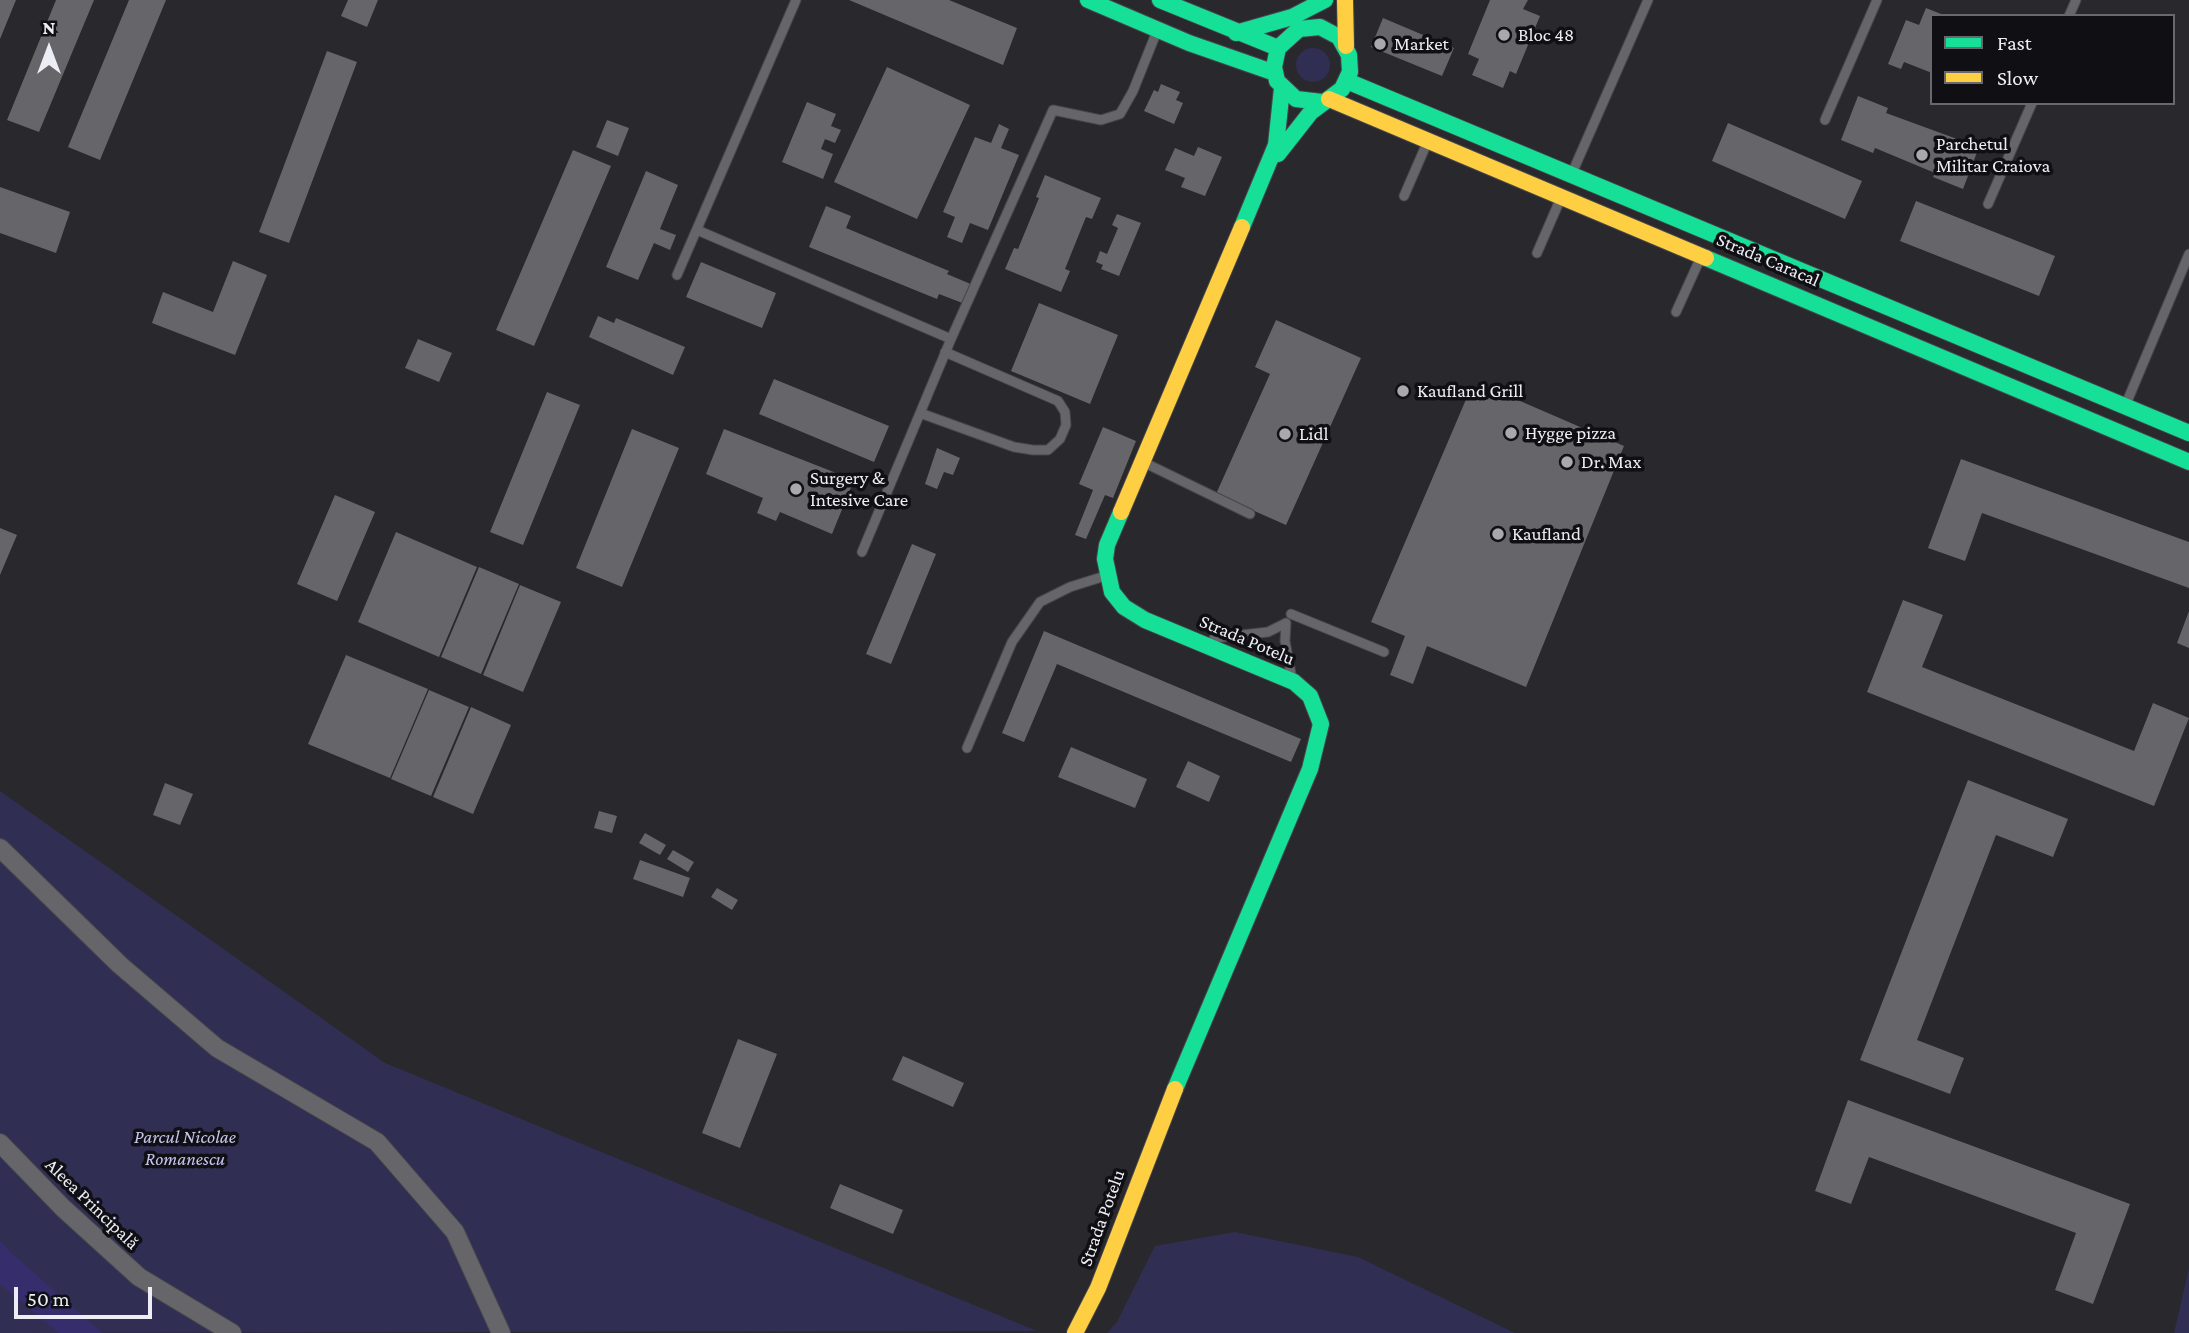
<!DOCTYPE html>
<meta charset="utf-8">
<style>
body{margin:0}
#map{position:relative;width:2189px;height:1333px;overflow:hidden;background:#28282d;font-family:"Crimson Pro",serif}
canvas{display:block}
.legend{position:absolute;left:1930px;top:14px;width:245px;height:91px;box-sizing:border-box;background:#0f0f14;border:2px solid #68686e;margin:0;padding:9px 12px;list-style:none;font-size:21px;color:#ededf5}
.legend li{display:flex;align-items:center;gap:14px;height:35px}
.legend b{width:35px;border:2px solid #68686e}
.north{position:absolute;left:14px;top:14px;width:70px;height:70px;-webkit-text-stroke:5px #0f0f14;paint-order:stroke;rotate:0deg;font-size:19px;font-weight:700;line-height:28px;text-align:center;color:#ededf5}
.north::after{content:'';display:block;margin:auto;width:24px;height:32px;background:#ededf5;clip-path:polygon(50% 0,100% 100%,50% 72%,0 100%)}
.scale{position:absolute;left:14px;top:1287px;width:138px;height:32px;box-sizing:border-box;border:4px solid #ededf5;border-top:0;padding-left:9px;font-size:21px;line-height:24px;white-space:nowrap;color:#ededf5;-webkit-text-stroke:5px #0f0f14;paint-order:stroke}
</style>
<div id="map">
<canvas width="2189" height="1333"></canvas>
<ul class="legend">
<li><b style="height:9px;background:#16e098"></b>Fast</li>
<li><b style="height:9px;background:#ffcf43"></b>Slow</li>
</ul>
<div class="north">N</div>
<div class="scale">50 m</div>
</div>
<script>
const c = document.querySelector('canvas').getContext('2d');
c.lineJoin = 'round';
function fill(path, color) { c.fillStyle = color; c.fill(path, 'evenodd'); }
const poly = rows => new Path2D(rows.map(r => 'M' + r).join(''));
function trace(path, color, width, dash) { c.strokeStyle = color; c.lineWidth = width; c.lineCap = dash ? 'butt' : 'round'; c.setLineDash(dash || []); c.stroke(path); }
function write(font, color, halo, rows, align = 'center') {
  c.font = font + ' "Crimson Pro",serif'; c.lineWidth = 7; c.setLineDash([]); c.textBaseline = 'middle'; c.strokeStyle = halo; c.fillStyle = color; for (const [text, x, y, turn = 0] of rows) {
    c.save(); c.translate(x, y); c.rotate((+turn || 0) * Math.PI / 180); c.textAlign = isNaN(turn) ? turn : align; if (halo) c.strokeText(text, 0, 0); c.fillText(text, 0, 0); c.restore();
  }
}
const green = poly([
 '1296 65a17 17 0 1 1 34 0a17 17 0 1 1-34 0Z',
 [0,791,385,1063,1037,1331,0,1333],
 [1235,1232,1358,1257,1515,1333,1107,1333,1117,1322,1155,1246],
 [2189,1268,2189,1333,2174,1333]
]);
const water = poly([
 [0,1241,8,1250,102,1333,59,1333,0,1284]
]);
const building = poly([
 [0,0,16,0,0,39],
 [56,0,94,0,39,132,7,120],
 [129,0,166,0,100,160,68,147],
 [348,0,378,0,367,27,341,16],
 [849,0,949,0,1017,28,1003,65],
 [1490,0,1528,0,1523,9,1540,16,1516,74,1510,71,1503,88,1472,75,1479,59,1468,54],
 [1926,8,1946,16,1932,16,1932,73,1904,62,1901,69,1888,64,1906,20,1919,25],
 [1383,18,1454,48,1442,76,1371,47],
 [327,51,357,62,289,243,259,232],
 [887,67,970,105,917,219,834,182],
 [1161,84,1180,92,1176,100,1183,103,1174,124,1144,111,1154,90,1158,92],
 [1858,96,1888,108,1886,113,1979,147,1963,189,1933,177,1935,173,1875,148,1873,153,1841,140],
 [807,102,836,114,831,126,841,130,835,143,825,139,821,149,833,154,823,179,782,162],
 [607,120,629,128,618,156,596,147],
 [1728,123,1862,181,1845,219,1712,161],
 [999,124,1009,129,1001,148,1019,155,988,230,970,223,962,243,947,237,955,217,943,212,975,137,991,143],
 [1198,147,1222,157,1205,196,1181,187,1185,178,1165,170,1175,148,1194,156],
 [573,150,611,166,534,346,496,330],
 [646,171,678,185,660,229,676,235,670,250,654,243,638,280,606,267],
 [1045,175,1101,198,1092,219,1086,217,1065,269,1070,271,1061,292,1005,269,1014,248,1018,249,1039,198,1036,197],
 [0,187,70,212,56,253,0,233],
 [1916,201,2055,256,2039,296,1900,241],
 [826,206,851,216,846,228,949,271,947,274,973,285,965,304,939,294,937,299,809,247],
 [1117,214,1141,223,1119,276,1101,269,1103,265,1096,262,1100,251,1107,254,1118,228,1112,225],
 [233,261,267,275,235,355,152,323,163,292,213,312],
 [701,262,776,293,762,328,686,297],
 [1039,303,1118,335,1090,404,1011,371],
 [598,316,614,323,616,318,685,347,673,375,589,337],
 [1276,320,1361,358,1286,525,1216,494,1270,374,1255,367],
 [418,339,452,353,439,382,405,368],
 [774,379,889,426,874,462,759,414],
 [1470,390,1492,399,1504,394,1624,446,1526,687,1427,646,1413,684,1390,675,1405,636,1371,622],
 [547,392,580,405,523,545,490,532],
 [1103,427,1136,441,1113,498,1105,495,1086,539,1075,535,1093,490,1079,484],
 [632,429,679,448,622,587,576,568],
 [724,429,854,480,832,534,780,512,776,521,757,513,763,498,706,474],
 [937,448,960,458,953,475,944,472,937,489,925,484],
 [1961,459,2189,542,2189,588,1982,513,1965,561,1928,548],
 [335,495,375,512,337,601,297,584],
 [0,528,17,535,0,575],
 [396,532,477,567,439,657,358,622],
 [912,544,936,554,891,664,866,654],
 [479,567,519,584,481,674,441,657],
 [520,585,561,602,523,692,483,675],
 [1903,600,1943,615,1922,667,2134,751,2153,703,2189,718,2154,806,1867,692],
 [2189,611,2189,648,2177,643],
 [1044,631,1301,739,1291,762,1057,664,1024,742,1002,733],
 [346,655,428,689,390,778,308,744],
 [429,690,469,707,431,796,391,779],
 [471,707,511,725,473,814,433,797],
 [1071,747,1147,779,1135,808,1058,777],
 [1188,761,1220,776,1209,802,1176,787],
 [1968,780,2068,819,2053,857,1996,835,1917,1040,1964,1058,1950,1094,1860,1060],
 [165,783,193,794,180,825,153,815],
 [599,811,617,816,612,833,594,828],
 [645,833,666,845,660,855,639,843],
 [673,850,694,862,688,872,667,859],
 [640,860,690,878,683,897,633,879],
 [717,888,738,900,732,910,711,897],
 [738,1039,777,1054,740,1148,702,1133],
 [903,1056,964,1083,953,1107,892,1080],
 [1848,1100,2130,1204,2093,1304,2055,1290,2076,1233,1869,1157,1851,1204,1815,1191],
 [840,1184,903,1210,893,1234,830,1208]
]);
const lane = poly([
 [2069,16,2076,0],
 [1825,120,1877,0],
 [1573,171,1648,0],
 [1404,196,1427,143],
 [1988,204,2032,103],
 [697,230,951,339],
 [1537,253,1560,200],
 [677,275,796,0],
 [1676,312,1700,259],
 [2126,404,2189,254],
 [920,413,1014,447,1033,450,1048,450,1060,439,1066,425,1065,412,1058,401,945,352],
 [1145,463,1250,514],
 [862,552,951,339,1053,110,1101,120,1120,114,1133,91,1157,31],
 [1291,614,1384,652],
 [1286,623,1285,641,1291,674],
 [1214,638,1268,632,1286,623],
 [967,748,1012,642,1040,602,1070,587,1105,576]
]);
const street = poly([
 [0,848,120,965,217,1048,377,1142,455,1232,501,1333],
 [0,1143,63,1208,139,1277,232,1333]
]);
const fast = poly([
 [1088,0,1189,43,1275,73],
 [1160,0,1278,48],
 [1236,33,1292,17,1325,0],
 [1347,81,2189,433],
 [1278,154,1311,112,1342,89,1350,72,1349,55,1339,37,1320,27,1299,29,1278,48,1274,67,1277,81,1296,99,1322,102],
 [1242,227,1276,145,1282,88],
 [1706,258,2189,462],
 [1121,512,1107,545,1105,559,1112,592,1124,607,1145,620,1294,682,1310,696,1321,724,1310,769,1175,1089]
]);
const slow = poly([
 [1345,0,1346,46],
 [1329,99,1706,258],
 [1121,512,1242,227],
 [1075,1333,1098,1288,1175,1089]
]);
const markers = [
 [1504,35,7,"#a8a8af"],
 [1380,44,7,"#a8a8af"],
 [1922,155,7,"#a8a8af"],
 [1403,391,7,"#a8a8af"],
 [1511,433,7,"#a8a8af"],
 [1285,434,7,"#a8a8af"],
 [1567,462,7,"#a8a8af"],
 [796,489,7,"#a8a8af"],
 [1498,534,7,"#a8a8af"]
];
const poiNames = [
 ["Bloc 48",1518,35],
 ["Market",1394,44],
 ["Parchetul",1936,144],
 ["Militar Craiova",1936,166],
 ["Kaufland Grill",1417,391],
 ["Hygge pizza",1525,433],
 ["Lidl",1299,434],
 ["Dr. Max",1581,462],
 ["Surgery &",810,478],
 ["Intesive Care",810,500],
 ["Kaufland",1512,534]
];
const streetNames = [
 ["Strada Caracal",1768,260,23],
 ["Strada Potelu",1247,640,23],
 ["Aleea Principală",92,1204,44],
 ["Strada Potelu",1102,1218,-70]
];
const parkNames = [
 ["Parcul Nicolae",185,1137],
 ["Romanescu",185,1159]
];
fill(green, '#312e54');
fill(water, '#362e6c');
fill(building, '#66666a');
trace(lane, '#46464b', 11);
trace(street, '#46464b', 20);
trace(fast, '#46464b', 18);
trace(slow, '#46464b', 18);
trace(lane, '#65656a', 9);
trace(street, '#65656a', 18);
trace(fast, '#16e098', 16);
trace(slow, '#ffcf43', 16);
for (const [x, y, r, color] of markers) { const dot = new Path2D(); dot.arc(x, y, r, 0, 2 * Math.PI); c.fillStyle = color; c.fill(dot); trace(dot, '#0f0f14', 2.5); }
write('19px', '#ededf5', '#0f0f14', poiNames, 'left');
write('19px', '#ededf5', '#0f0f14', streetNames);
write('italic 19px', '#c5c6ee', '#0f0f14', parkNames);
</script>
